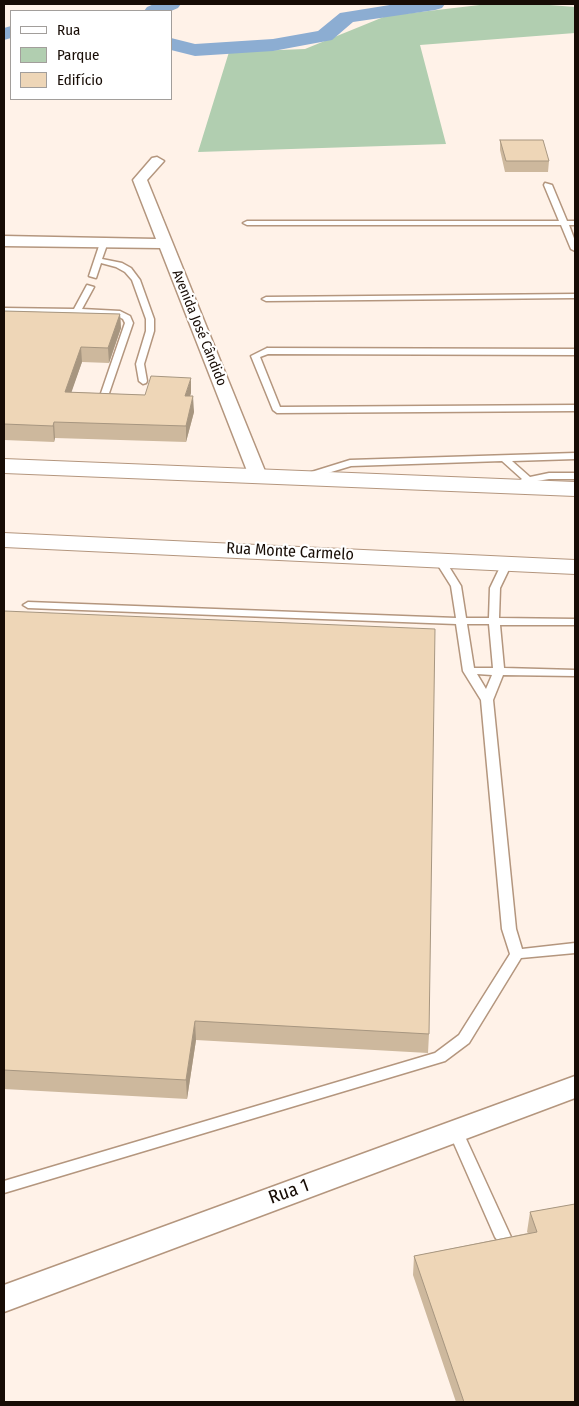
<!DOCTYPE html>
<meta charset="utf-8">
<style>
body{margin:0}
#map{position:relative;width:579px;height:1406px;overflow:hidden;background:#fff2e8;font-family:"Fira Sans Condensed",sans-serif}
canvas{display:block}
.frame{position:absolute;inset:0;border:5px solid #170c05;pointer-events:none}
.legend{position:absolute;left:10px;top:10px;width:162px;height:90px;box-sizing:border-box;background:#fff;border:1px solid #a29e9b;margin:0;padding:6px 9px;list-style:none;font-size:15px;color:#170c05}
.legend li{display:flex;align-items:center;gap:10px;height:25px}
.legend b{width:25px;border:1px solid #a29e9b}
</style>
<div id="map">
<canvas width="579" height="1406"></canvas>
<div class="frame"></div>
<ul class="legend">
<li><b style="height:6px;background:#fff"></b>Rua</li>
<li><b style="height:14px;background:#b1ceb0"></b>Parque</li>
<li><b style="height:14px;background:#eed6b7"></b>Edifício</li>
</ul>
</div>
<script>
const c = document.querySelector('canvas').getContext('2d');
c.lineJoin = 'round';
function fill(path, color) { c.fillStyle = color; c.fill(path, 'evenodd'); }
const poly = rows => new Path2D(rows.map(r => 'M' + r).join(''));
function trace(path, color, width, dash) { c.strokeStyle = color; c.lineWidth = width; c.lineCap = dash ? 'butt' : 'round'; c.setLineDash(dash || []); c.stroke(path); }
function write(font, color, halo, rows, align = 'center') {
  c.font = font + ' "Fira Sans Condensed",sans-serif'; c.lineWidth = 4.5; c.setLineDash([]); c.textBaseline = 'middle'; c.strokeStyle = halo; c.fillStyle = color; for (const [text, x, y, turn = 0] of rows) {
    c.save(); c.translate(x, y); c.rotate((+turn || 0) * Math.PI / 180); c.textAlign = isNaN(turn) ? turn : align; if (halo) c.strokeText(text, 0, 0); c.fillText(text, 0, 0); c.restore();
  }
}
const green = poly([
 [488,4,537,4,575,7,575,33,420,45,446,144,198,152,229,52,305,49,386,16]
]);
const river = poly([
 [154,4,181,4,178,8,171,11,144,11,147,7,154,4],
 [396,4,445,4,442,8,435,10,353,22,332,40,273,51,195,56,171,50,171,38,195,44,273,39,318,31,340,13,396,4],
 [11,26,11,38,4,40,4,28,11,26]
]);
const lane = poly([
 [545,183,552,185,567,221,575,221,575,225,569,225,575,241,575,251,571,249,561,225,247,225,243,223,247,221,559,221,544,185,545,183],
 [101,240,108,242,102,259,122,263,131,268,140,280,154,319,154,331,144,364,147,381,146,383,143,384,139,381,136,364,146,331,146,319,132,280,125,272,116,267,101,263,96,278,89,276,101,240],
 [87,285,94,287,82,309,120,311,130,316,133,323,106,402,102,405,98,402,125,323,123,319,115,315,4,312,4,308,74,309,87,285],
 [575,294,575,298,266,301,262,299,266,297,575,294],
 [267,348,575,349,575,355,268,354,260,357,280,407,575,405,575,411,277,413,273,410,251,356,267,348],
 [575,453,575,459,512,461,530,477,549,473,575,473,575,479,549,479,531,482,516,489,511,486,522,479,502,461,351,466,308,479,303,476,305,474,350,460,575,453],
 [439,556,443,557,461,586,466,618,489,618,490,588,502,563,507,560,512,563,500,588,499,618,575,619,575,625,500,625,504,668,575,670,575,676,503,675,493,700,516,929,522,949,575,943,575,953,521,958,469,1043,445,1061,4,1193,4,1181,435,1053,459,1035,510,954,502,929,481,700,463,671,456,624,28,608,23,605,28,602,456,618,451,586,434,559,439,556],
 [467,624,489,624,493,668,474,668,467,624],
 [477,674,492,675,486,689,477,674],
 [455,1124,460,1126,462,1130,511,1237,508,1241,503,1243,498,1241,495,1237,448,1130,450,1126,455,1124]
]);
const street = poly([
 [157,157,164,161,147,180,267,476,265,480,258,482,251,480,249,476,160,248,4,246,4,236,156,239,133,180,152,158,157,157],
 [575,1076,575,1098,4,1312,4,1285,575,1076]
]);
const highway = poly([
 [4,459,575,482,575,496,4,473,4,459],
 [4,533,575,560,575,574,4,547,4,533]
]);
const wall = poly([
 [500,140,549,161,548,172,505,172,500,150],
 [4,311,120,314,121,328,109,363,82,362,71,392,145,395,191,393,190,396,194,412,186,442,55,438,54,442,4,440],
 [4,611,429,1034,428,1053,196,1040,187,1099,4,1089],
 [575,1204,575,1402,456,1402,413,1275,414,1256,528,1233,527,1232,530,1212]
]);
const shadedWall = poly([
 [120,314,121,328,109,363,108,348],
 [81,347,82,362,66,408,65,392],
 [191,378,191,393,185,412,185,396],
 [193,396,194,412,186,442,186,426],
 [54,422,55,438,54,442,53,426],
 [195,1021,196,1040,187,1099,186,1080]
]);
const building = poly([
 [500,140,543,140,549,161,506,161,500,140],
 [4,311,120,314,108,348,81,347,65,392,145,395,151,376,191,378,185,396,193,396,186,426,54,422,53,426,4,424,4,311],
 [4,611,435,629,429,1034,195,1021,186,1080,4,1070,4,611],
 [575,1204,575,1402,464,1402,414,1256,537,1232,530,1212,575,1204]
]);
const farStreetnames = [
 ["Avenida José Cândido",199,328,68]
];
const streetNames = [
 ["Rua Monte Carmelo",290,552,3]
];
const nearStreetnames = [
 ["Rua 1",289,1192,-20]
];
fill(green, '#b1ceb0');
fill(river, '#8cadd2');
trace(lane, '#b4967e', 3);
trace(street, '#b4967e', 3);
trace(highway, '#b4967e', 2);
fill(lane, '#fff');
fill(street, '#fff');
fill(highway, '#fff');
fill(wall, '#cdb89d');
fill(shadedWall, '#a79680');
fill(building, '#eed6b7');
trace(building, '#a79680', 1);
write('14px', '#170c05', '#fff', farStreetnames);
write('16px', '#170c05', '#fff', streetNames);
write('19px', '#170c05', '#fff', nearStreetnames);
</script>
